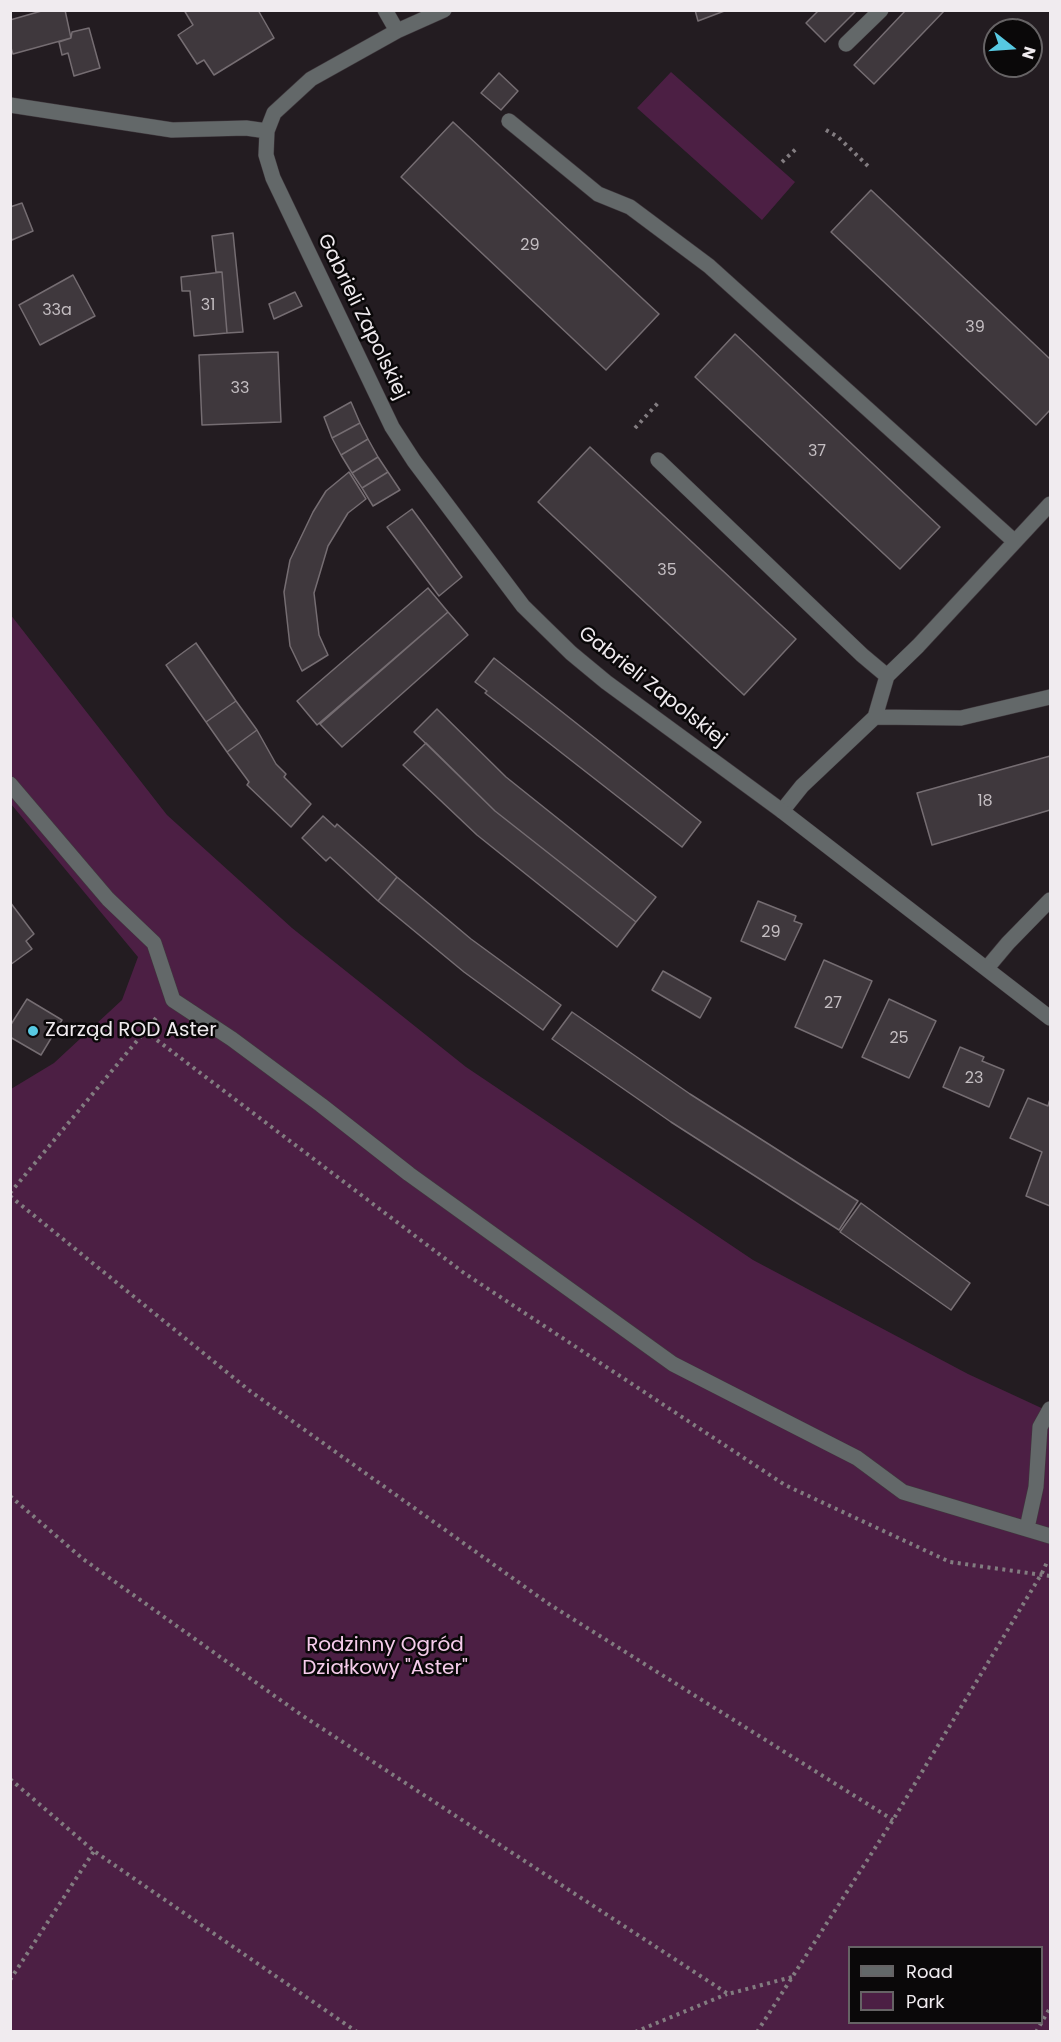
<!DOCTYPE html>
<meta charset="utf-8">
<style>
body{margin:0}
#map{position:relative;width:1061px;height:2042px;overflow:hidden;background:#231c21;font-family:Poppins,sans-serif}
canvas{display:block}
.frame{position:absolute;inset:0;border:12px solid #f0ebef;pointer-events:none}
.legend{position:absolute;left:848px;top:1946px;width:195px;height:78px;box-sizing:border-box;background:#0a0809;border:2px solid #666365;margin:0;padding:8px 10px;list-style:none;font-size:18px;color:#f0ebef}
.legend li{display:flex;align-items:center;gap:12px;height:30px}
.legend b{width:30px;border:2px solid #666365}
.north{position:absolute;left:983px;top:18px;width:60px;height:60px;box-sizing:border-box;background:#0a0809;border:2px solid #666365;border-radius:50%;rotate:107deg;font-size:16px;font-weight:700;line-height:24px;text-align:center;color:#f0ebef}
.north::after{content:'';display:block;margin:auto;width:21px;height:27px;background:#57c9e2;clip-path:polygon(50% 0,100% 100%,50% 72%,0 100%)}
</style>
<div id="map">
<canvas width="1061" height="2042"></canvas>
<div class="frame"></div>
<ul class="legend">
<li><b style="height:8px;background:#636869"></b>Road</li>
<li><b style="height:16px;background:#4c1f44"></b>Park</li>
</ul>
<div class="north">N</div>
</div>
<script>
const c = document.querySelector('canvas').getContext('2d');
c.lineJoin = 'round';
function fill(path, color) { c.fillStyle = color; c.fill(path, 'evenodd'); }
const poly = rows => new Path2D(rows.map(r => 'M' + r).join(''));
function trace(path, color, width, dash) { c.strokeStyle = color; c.lineWidth = width; c.lineCap = dash ? 'butt' : 'round'; c.setLineDash(dash || []); c.stroke(path); }
function write(font, color, halo, rows, align = 'center') {
  c.font = font + ' Poppins,sans-serif'; c.lineWidth = 5; c.setLineDash([]); c.textBaseline = 'middle'; c.strokeStyle = halo; c.fillStyle = color; for (const [text, x, y, turn = 0] of rows) {
    c.save(); c.translate(x, y); c.rotate((+turn || 0) * Math.PI / 180); c.textAlign = isNaN(turn) ? turn : align; if (halo) c.strokeText(text, 0, 0); c.fillText(text, 0, 0); c.restore();
  }
}
const green = poly([
 [671,72,795,182,762,220,637,108],
 [10,614,167,815,292,928,466,1067,753,1260,968,1374,1050,1412,1050,2031,11,2031,11,1089,54,1063,122,1000,138,957,11,804],
 [850,1948,1042,1948,1042,2022,850,2022]
]);
const building = poly([
 [45,10,65,10,71,38,13,54,10,45,10,20,45,10],
 [184,10,258,10,274,38,214,75,204,60,197,64,178,35,193,25,184,10],
 [695,10,727,10,698,21,695,10],
 [819,10,857,10,825,42,806,23,819,10],
 [906,10,945,10,874,84,854,65,906,10],
 [89,28,100,68,74,76,68,53,62,55,59,42,71,38,72,32,89,28],
 [499,73,518,91,501,110,481,93,499,73],
 [453,122,659,314,606,370,401,177,453,122],
 [871,190,1050,359,1050,410,1036,425,831,232,871,190],
 [22,203,33,231,12,240,10,235,10,207,22,203],
 [233,233,243,332,227,333,222,272,216,272,212,236,233,233],
 [222,272,227,333,194,336,190,291,182,291,181,277,222,272],
 [73,275,95,316,40,345,19,305,73,275],
 [295,292,302,306,274,319,269,304,295,292],
 [735,334,940,527,900,569,695,377,735,334],
 [278,352,281,422,202,425,199,355,278,352],
 [351,402,360,423,332,438,324,417,351,402],
 [360,423,368,439,341,455,332,438,360,423],
 [368,439,378,457,352,473,341,455,368,439],
 [590,447,796,639,744,695,538,502,590,447],
 [378,457,388,472,362,488,352,473,378,457],
 [349,472,366,499,348,513,328,546,314,593,319,635,328,655,302,671,290,646,284,592,290,560,313,512,326,491,349,472],
 [388,472,400,490,373,506,362,488,388,472],
 [412,509,462,577,439,596,387,527,412,509],
 [428,588,448,612,317,725,297,701,428,588],
 [448,612,468,635,342,747,320,724,448,612],
 [196,643,236,701,206,722,166,665,196,643],
 [494,658,701,822,682,847,485,693,487,691,475,682,494,658],
 [236,701,257,730,227,752,206,722,236,701],
 [437,709,506,777,656,897,636,922,495,811,414,732,437,709],
 [257,730,276,764,286,774,284,777,311,804,291,827,247,785,249,782,227,752,257,730],
 [426,743,495,811,636,922,617,947,477,835,403,765,426,743],
 [1050,756,1050,810,932,845,917,793,1050,756],
 [323,816,335,827,337,824,397,877,378,901,330,857,326,861,302,838,323,816],
 [397,877,471,939,561,1005,543,1030,464,972,378,901,397,877],
 [758,901,796,916,794,921,802,924,785,960,741,941,758,901],
 [10,902,34,934,26,941,32,949,10,965,10,902],
 [824,960,872,981,842,1048,795,1027,824,960],
 [663,971,711,998,700,1018,652,990,663,971],
 [27,999,62,1020,41,1055,10,1037,10,1026,27,999],
 [889,999,936,1021,909,1078,862,1057,889,999],
 [572,1012,690,1094,858,1201,839,1230,671,1122,552,1039,572,1012],
 [960,1047,984,1057,982,1061,1004,1070,989,1107,943,1087,960,1047],
 [1028,1098,1048,1106,1050,1099,1050,1206,1026,1196,1042,1152,1010,1138,1028,1098],
 [861,1203,970,1283,951,1310,840,1232,861,1203]
]);
const path = poly([
 [826,130,838,137,870,168],
 [782,162,797,148],
 [635,428,658,403],
 [145,1031,464,1273,785,1485,950,1562,1050,1576],
 [10,1193,156,1018],
 [10,1196,250,1391,549,1604,893,1820],
 [10,1496,83,1559,300,1714,728,1994,792,1977],
 [10,1779,94,1851,357,2032],
 [10,1980,94,1851],
 [635,2032,727,1994],
 [757,2032,893,1820,1042,1573,1048,1560],
 [1036,2032,1050,2008]
]);
const lane = poly([
 [846,44,881,10],
 [509,121,598,194,630,207,709,266,1014,541],
 [658,460,862,655,887,676],
 [875,717,961,718,1050,697],
 [10,784,108,899,154,943,173,1000,232,1039,321,1105,409,1174,673,1364,857,1458,903,1492,1050,1536],
 [782,811,802,786,875,717,887,676,918,646,1050,504],
 [987,968,1008,943,1050,900],
 [1027,1528,1036,1487,1040,1427,1050,1409]
]);
const street = poly([
 [385,10,397,31],
 [444,10,397,31,311,79,274,113,267,131,266,155,273,178,392,427,414,461,523,606,571,653,606,682,782,811,1050,1018],
 [10,105,172,130,246,128,267,131]
]);
const markers = [
 [33,1031,6,"#57c9e2"]
];
const numberNames = [
 ["29",530,246],
 ["31",208,306],
 ["33a",57,311],
 ["39",975,328],
 ["33",240,389],
 ["37",817,452],
 ["35",667,571],
 ["18",985,802],
 ["29",771,933],
 ["27",833,1004],
 ["25",899,1039],
 ["23",974,1079]
];
const streetNames = [
 ["Gabrieli Zapolskiej",362,317,64],
 ["Gabrieli Zapolskiej",652,687,38]
];
const poiNames = [
 ["Zarząd ROD Aster",45,1031]
];
const parkNames = [
 ["Rodzinny Ogród",385,1646],
 ["Działkowy \"Aster\"",385,1669]
];
fill(green, '#4c1f44');
fill(building, '#3f383d');
trace(building, '#756d72', 1.5);
trace(lane, '#40393e', 16);
trace(street, '#40393e', 16);
trace(path, '#827c80', 4, [3, 4.5]);
trace(lane, '#636869', 15);
trace(street, '#636869', 15);
for (const [x, y, r, color] of markers) { const dot = new Path2D(); dot.arc(x, y, r, 0, 2 * Math.PI); c.fillStyle = color; c.fill(dot); trace(dot, '#0a0809', 2); }
write('16px', '#c4bec2', null, numberNames);
write('20px', '#f0ebef', '#0a0809', streetNames);
write('20px', '#f0ebef', '#0a0809', poiNames, 'left');
write('20px', '#f6cceb', '#0a0809', parkNames);
</script>
